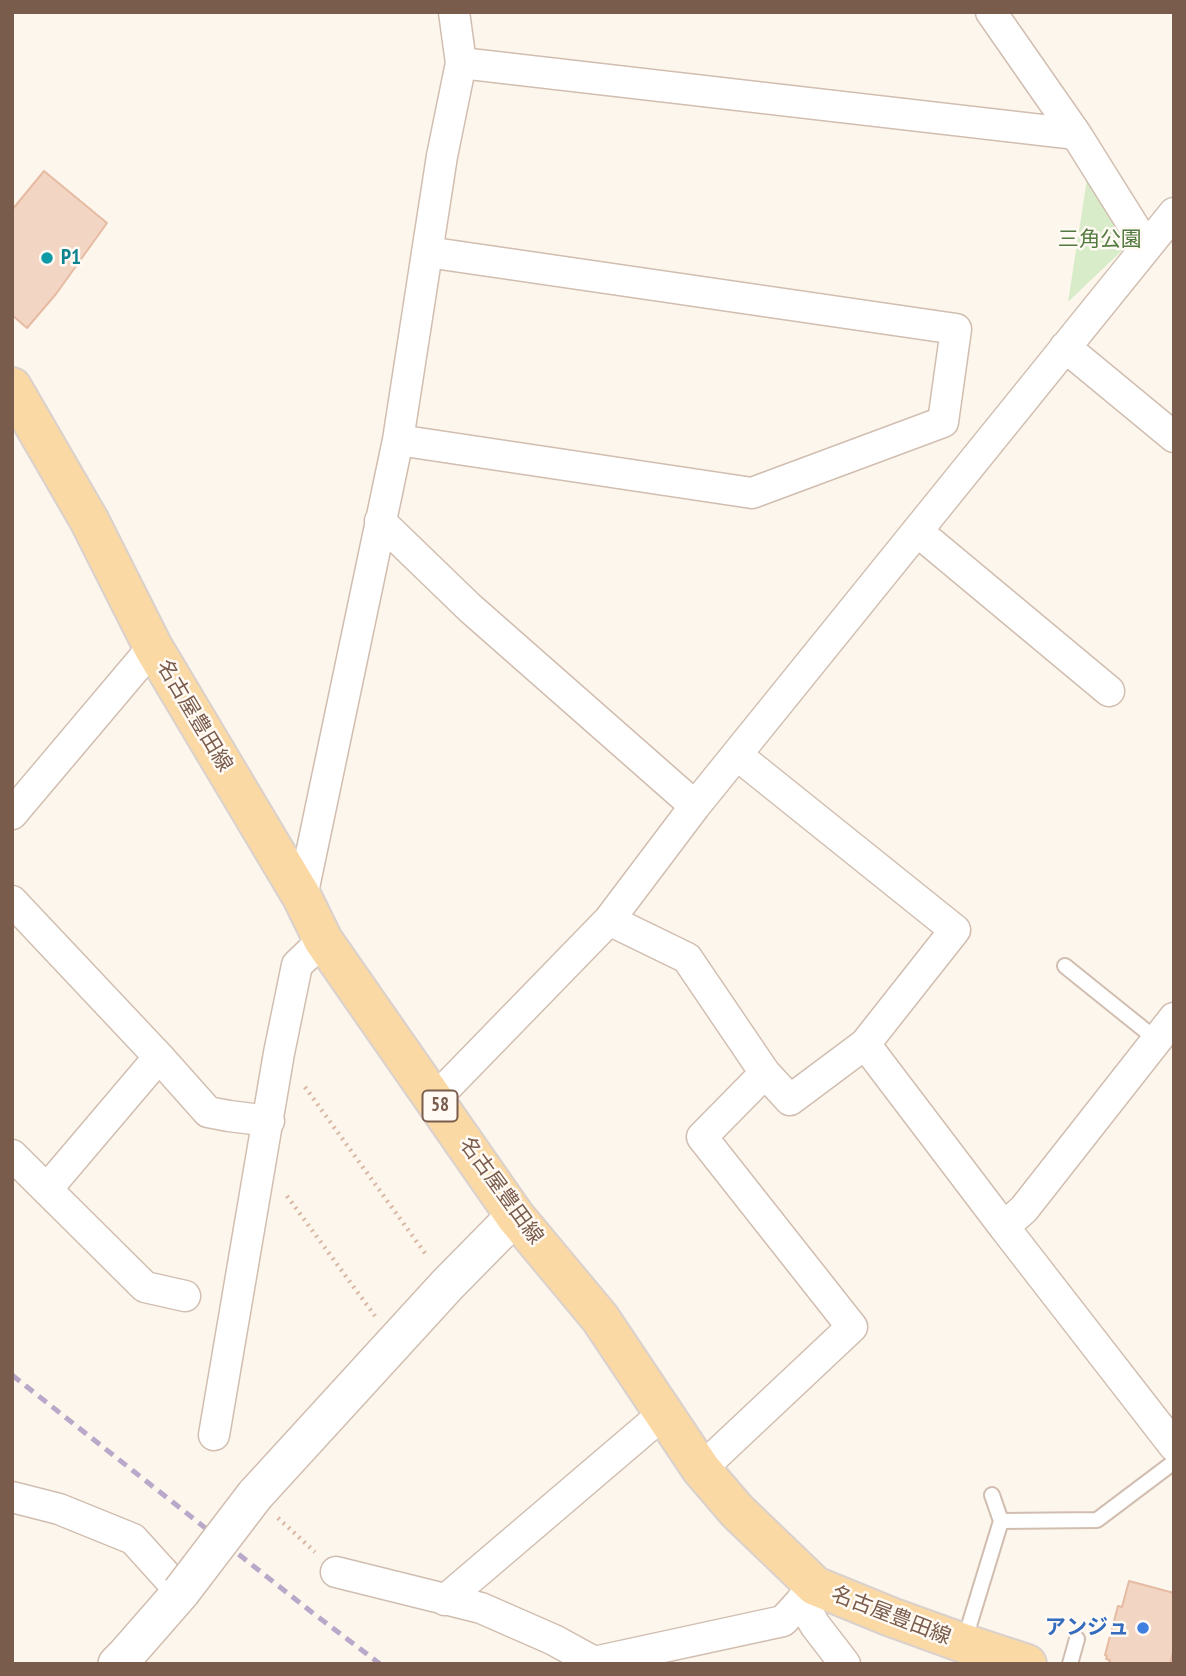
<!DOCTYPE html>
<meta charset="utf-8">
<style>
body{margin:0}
#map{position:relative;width:1186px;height:1676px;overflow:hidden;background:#fdf6ec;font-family:"PT Sans Narrow",sans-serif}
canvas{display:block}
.frame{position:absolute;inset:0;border:14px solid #7a5c4d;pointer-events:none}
</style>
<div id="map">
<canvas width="1186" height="1676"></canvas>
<div class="frame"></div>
</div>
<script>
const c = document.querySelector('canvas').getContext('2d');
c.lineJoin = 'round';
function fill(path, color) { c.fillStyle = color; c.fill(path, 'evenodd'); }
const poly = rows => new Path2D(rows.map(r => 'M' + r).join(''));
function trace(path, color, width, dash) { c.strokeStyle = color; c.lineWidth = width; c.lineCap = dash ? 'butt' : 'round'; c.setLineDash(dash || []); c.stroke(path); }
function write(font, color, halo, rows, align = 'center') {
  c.font = font + ' "PT Sans Narrow","Noto Sans JP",sans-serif'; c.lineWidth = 5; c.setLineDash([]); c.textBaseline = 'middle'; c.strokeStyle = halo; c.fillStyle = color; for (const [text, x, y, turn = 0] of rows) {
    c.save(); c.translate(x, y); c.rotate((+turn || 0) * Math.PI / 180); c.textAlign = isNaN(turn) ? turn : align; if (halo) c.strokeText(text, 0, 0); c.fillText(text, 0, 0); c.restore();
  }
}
const green = poly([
 [1087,179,1131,242,1068,302]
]);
const building = poly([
 [44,171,107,223,56,294,27,328,12,315,12,210,44,171],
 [1129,1581,1174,1593,1174,1648,1170,1664,1115,1664,1109,1662,1110,1660,1106,1659,1107,1656,1105,1655,1118,1606,1122,1607,1129,1581]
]);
const path = poly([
 [305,1087,427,1256],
 [287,1196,375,1316],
 [278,1518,315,1552]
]);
const service = poly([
 [1065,966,1157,1040],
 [1001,1521,1097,1520,1174,1462],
 [964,1642,1001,1521,992,1495],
 [1070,1664,1077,1639]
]);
const minor = poly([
 [991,12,1076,134,1146,246],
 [461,63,1076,134],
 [1065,347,1174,437],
 [398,440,752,493,943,422,956,329,427,252],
 [380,521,470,608,695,806],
 [917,531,1109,691],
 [12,814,153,647],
 [302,897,398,440,442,156,461,63,454,12],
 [12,901,159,1057,208,1112,229,1116,269,1121],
 [609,920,687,958,765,1073,790,1100,865,1044,955,930,737,755],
 [865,1044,1004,1227,1024,1209,1174,1018],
 [435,1099,609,920,695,806,1174,213],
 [12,1155,145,1287,185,1296],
 [47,1189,159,1057],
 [1004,1227,1174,1446],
 [214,1435,279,1053,297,965,323,940],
 [701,1469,852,1327,702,1137,765,1073],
 [12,1497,59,1509,133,1539,181,1592],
 [336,1572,481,1608,554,1640,594,1662,783,1621,815,1586],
 [445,1600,663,1414],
 [801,1601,815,1625,845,1664]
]);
const tertiary = poly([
 [255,1495,448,1284,515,1216],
 [117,1664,126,1655,181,1592]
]);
const primary = poly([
 [12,387,89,520,153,647,302,897,323,940,515,1216,600,1318,701,1469,737,1511,815,1586,891,1617,963,1643,1027,1664]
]);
const rail = poly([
 [12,1375,309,1610,380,1664]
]);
const tertiaryBridge = poly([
 [181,1592,255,1495]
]);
const markers = [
 [47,258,7,"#0f9aa8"],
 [1143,1628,7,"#3f7fe0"]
];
const shields = [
 [440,1106,35]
];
const shieldNames = [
 ["58",440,1106]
];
const parkNames = [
 ["三角公園",1100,240]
];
const cultureNames = [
 ["P1",61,258]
];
const streetNames = [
 ["名古屋豊田線",194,716,59],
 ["名古屋豊田線",501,1191,54],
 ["名古屋豊田線",891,1616,21]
];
const shopNames = [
 ["アンジュ",1129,1628]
];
fill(green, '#d8ecc9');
fill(building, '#f3d5c3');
trace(building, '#e6bba3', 2);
trace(service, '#d1beb0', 18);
trace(minor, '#d1beb0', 33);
trace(tertiary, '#d1beb0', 40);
trace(primary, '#dad1cd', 42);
trace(path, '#d9b8a5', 4.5, [2, 5]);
trace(service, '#fff', 14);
trace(minor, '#fff', 30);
trace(tertiary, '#fff', 37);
trace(primary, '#fbd9a5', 38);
trace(rail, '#b9a8c9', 5, [10, 7]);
trace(tertiaryBridge, '#d1beb0', 40, []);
trace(tertiaryBridge, '#fff', 37);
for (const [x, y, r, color] of markers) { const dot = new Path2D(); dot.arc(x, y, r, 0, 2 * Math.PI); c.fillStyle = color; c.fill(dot); trace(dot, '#fffaf3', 2.5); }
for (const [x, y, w] of shields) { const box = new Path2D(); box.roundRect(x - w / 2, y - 15.5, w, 31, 5); c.fillStyle = '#fffaf3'; c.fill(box); trace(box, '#7a5c4d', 2); }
write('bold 19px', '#7a5c4d', null, shieldNames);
write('21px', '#537a41', '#fffaf3', parkNames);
write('bold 21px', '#0d838f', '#fffaf3', cultureNames, 'left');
write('21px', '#7a5c4d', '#fffaf3', streetNames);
write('bold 21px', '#366cbe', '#fffaf3', shopNames, 'right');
</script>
